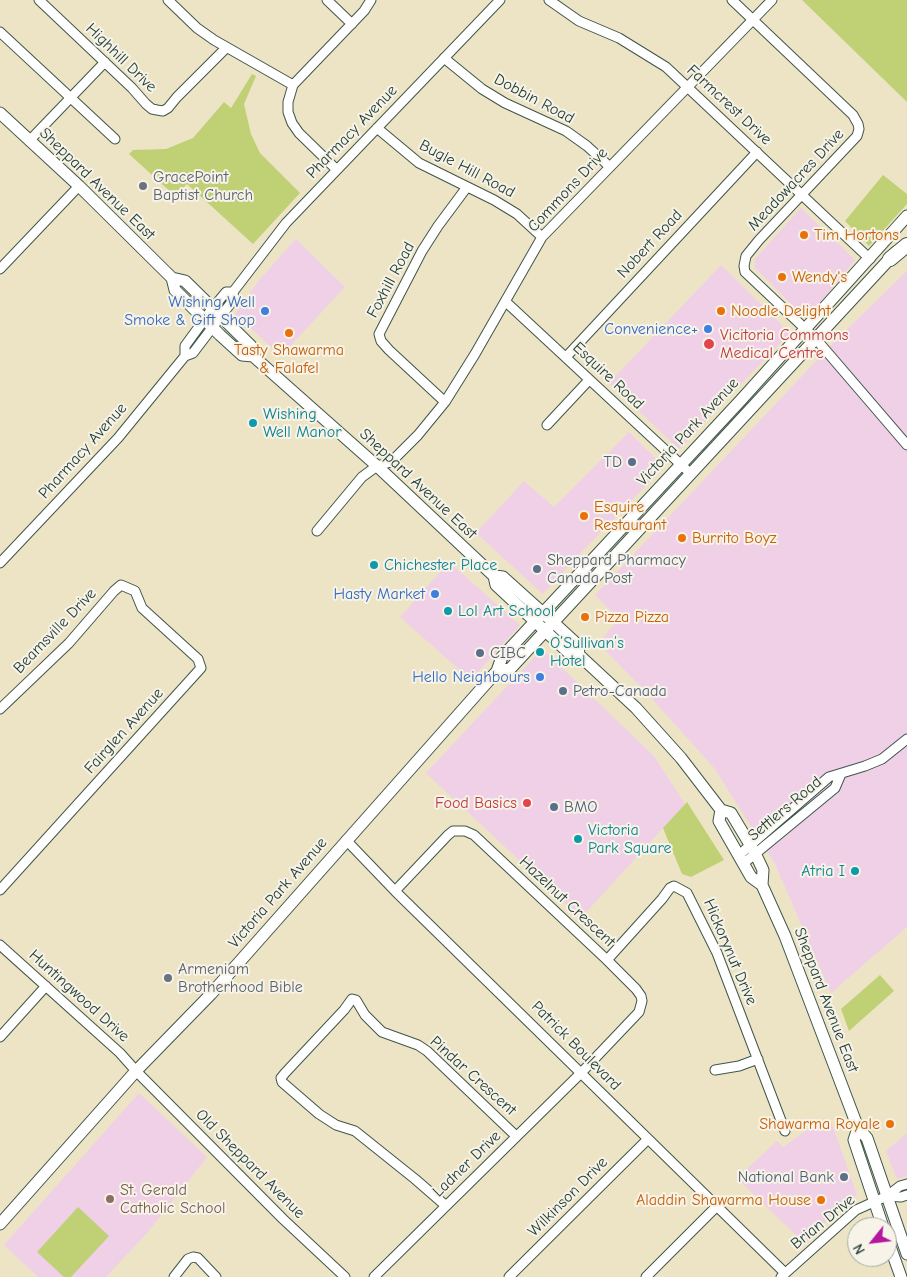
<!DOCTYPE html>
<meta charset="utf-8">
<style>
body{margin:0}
#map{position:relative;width:907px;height:1277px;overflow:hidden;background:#ede4c6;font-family:"Comic Neue",sans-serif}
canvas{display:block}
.north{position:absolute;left:847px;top:1217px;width:50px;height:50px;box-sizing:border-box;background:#f7f3e8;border:1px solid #a1aaa0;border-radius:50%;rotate:241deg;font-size:14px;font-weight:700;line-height:20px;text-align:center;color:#1f3d34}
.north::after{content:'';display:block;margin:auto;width:18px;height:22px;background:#b5179e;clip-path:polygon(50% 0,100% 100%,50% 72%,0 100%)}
</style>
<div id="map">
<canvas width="907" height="1277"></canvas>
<div class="north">N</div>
</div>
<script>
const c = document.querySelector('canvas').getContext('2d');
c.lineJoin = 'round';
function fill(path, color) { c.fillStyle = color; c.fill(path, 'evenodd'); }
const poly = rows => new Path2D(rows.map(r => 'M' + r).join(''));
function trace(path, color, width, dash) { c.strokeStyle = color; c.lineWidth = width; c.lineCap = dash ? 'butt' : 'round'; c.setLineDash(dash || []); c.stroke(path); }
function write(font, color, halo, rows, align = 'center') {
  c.font = font + ' "Comic Neue",sans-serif'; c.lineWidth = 4; c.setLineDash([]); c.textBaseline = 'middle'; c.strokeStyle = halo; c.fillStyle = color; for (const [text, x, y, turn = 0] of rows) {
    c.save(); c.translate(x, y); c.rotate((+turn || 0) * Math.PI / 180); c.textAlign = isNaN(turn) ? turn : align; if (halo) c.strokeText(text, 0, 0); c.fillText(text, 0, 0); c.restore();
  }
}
const built = poly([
 [801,208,855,260,815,309,807,313,799,312,754,267,755,259],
 [296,239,345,287,281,356,235,314,260,279],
 [721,265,790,333,679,449,609,383],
 [907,271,907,927,831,993,775,864,714,768,646,692,598,643,619,619,595,595,836,340],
 [629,432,664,467,590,543,543,594,476,533,524,481,554,507],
 [449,562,520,625,471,680,400,617],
 [542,649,654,756,685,804,581,918,426,773],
 [139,1093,207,1157,147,1233,106,1277,38,1277,4,1245],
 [831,1121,857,1195,838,1209,805,1244,737,1178,777,1141,783,1147,804,1132],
 [907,1133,907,1176,897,1179,886,1151]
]);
const green = poly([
 [802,0,907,0,907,102],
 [252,74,256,76,244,104,251,134,260,153,300,193,253,244,187,184,175,196,129,154,133,150,166,149,193,138,224,102,231,108],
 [883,175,907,194,907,204,869,246,845,221],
 [687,802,724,860,691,877,682,874,663,828],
 [880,975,894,991,849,1031,841,1009],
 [78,1207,109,1236,71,1277,64,1277,37,1252]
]);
const minor = poly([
 [39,0,132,88,146,104,152,109,157,110,163,111,168,108,177,97,226,48],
 [168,0,197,28,214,40,293,85],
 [327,0,352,24],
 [549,0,579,21,619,38,666,67,870,259],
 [732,0,853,115,858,124,859,129,857,136,759,240,746,256,744,266,745,272,816,339,907,445],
 [0,32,115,139],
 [444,58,482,89,505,103,566,131,587,146,610,167],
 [377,128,419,163,494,200,517,214,542,237],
 [29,141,105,62],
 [336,169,299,133,292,123,288,112,288,102,293,85,364,11,371,0],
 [0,269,79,186],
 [506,302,690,473],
 [185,356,185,346,212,309,226,292,233,292],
 [566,357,757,152],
 [445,402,389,350,381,341,379,334,422,251,438,226,467,187],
 [547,425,589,380],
 [317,531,362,477,377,466,391,462,418,435,445,402,475,354,542,237,772,0],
 [0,563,118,438,185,356,193,353,234,299,233,292,286,223,500,0],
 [0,709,69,643,114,591,121,585,135,591,142,608,198,659,201,668,0,890],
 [346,840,395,891,785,1273],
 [739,855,829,777,865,766,882,759,907,739],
 [744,863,835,788,841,774],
 [0,945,120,1053,136,1071,283,1219,345,1277],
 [607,960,662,899,670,888,674,886,687,893,717,953,785,1131],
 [0,1037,46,986],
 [715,1070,739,1066,758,1059],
 [887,1196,901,1197,907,1195],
 [445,1205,415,1179,355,1131,336,1125,319,1114,282,1082,281,1078,285,1073,344,1010,352,999,356,1000,365,1015,382,1032,418,1045,427,1051,516,1136],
 [174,1277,188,1259,193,1257,198,1258,216,1277],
 [374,1277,581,1073,639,1012,642,1001,641,996,636,989,607,960,474,835,465,831,453,831,448,835,395,891],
 [509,1277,648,1139],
 [646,1277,718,1205],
 [781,1277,856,1210,887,1196,900,1186,907,1184]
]);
const major = poly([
 [0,113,79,186,172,278,185,281,251,346,253,356],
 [172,278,175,290,220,335,242,355,253,356,377,466,494,576,496,585,569,653,579,655,636,708,681,758,721,810,731,813,755,853,763,870,762,885],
 [494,576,503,577,553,622,578,645,579,655],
 [497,671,510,669,896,252],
 [721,810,719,821,751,877,762,885,785,936,858,1128,867,1138,907,1254],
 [858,1128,854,1140,883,1227],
 [0,1224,136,1071,211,994,490,679,497,671,502,657,741,400,907,216],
 [887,1238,901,1277]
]);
const highway = poly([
 [890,259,907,245]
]);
const markers = [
 [143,186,5,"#6b7280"],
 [804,235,5,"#e8710a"],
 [782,277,5,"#e8710a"],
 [265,311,5,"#3f7fe0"],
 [721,311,5,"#e8710a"],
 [708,329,5,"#3f7fe0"],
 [289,333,5,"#e8710a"],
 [709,344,6,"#e0444e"],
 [253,423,5,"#0f9aa8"],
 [632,462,5,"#5c6f8a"],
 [584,516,5,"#e8710a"],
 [682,538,5,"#e8710a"],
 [374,565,5,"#0f9aa8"],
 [537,569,5,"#5c6f8a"],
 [435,594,5,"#3f7fe0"],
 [448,611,5,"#0f9aa8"],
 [585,617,5,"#e8710a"],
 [540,652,5,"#0f9aa8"],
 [480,653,5,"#5c6f8a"],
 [540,677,5,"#3f7fe0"],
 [563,691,5,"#5c6f8a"],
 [527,803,5,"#e0444e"],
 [554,807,5,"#5c6f8a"],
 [578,839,5,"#0f9aa8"],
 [855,871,5,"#0f9aa8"],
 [168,978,5,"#6b7280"],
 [890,1124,5,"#e8710a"],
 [844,1177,5,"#5c6f8a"],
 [110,1199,5,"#8d6e63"],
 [821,1200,5,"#e8710a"]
];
const streetNames = [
 ["Highhill Drive",121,58,44],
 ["Dobbin Road",534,99,28],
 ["Farmcrest Drive",729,105,43],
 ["Pharmacy Avenue",352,132,-46],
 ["Bugle Hill Road",467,169,28],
 ["Meadowacres Drive",796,180,-47],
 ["Sheppard Avenue East",97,184,44],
 ["Commons Drive",568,190,-47],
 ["Nobert Road",650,244,-47],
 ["Foxhill Road",391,280,-62],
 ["Esquire Road",608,376,43],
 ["Victoria Park Avenue",688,432,-47],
 ["Pharmacy Avenue",83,451,-48],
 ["Sheppard Avenue East",418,484,43],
 ["Beamsville Drive",55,631,-46],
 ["Fairglen Avenue",124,731,-48],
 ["Settlers Road",785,809,-40],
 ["Victoria Park Avenue",278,893,-49],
 ["Hazelnut Crescent",567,902,43],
 ["Hickorynut Drive",730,952,67],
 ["Huntingwood Drive",79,996,42],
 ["Sheppard Avenue East",826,1000,69],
 ["Patrick Boulevard",576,1046,45],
 ["Pindar Crescent",473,1076,42],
 ["Old Sheppard Avenue",250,1164,45],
 ["Ladner Drive",467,1164,-44],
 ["Wilkinson Drive",568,1197,-45],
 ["Brian Drive",823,1222,-39]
];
const worshipNames = [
 ["GracePoint",153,177],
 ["Baptist Church",153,195],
 ["Armeniam",178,969],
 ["Brotherhood Bible",178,987]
];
const foodNames = [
 ["Tim Hortons",814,235],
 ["Wendy's",792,277],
 ["Noodle Delight",731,311],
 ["Tasty Shawarma",289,350,"center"],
 ["& Falafel",289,368,"center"],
 ["Esquire",594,507],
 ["Restaurant",594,525],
 ["Burrito Boyz",692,538],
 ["Pizza Pizza",595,617],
 ["Shawarma Royale",880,1124,"right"],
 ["Aladdin Shawarma House",811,1200,"right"]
];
const shopNames = [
 ["Wishing Well",255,302],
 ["Smoke & Gift Shop",255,320],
 ["Convenience+",698,329],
 ["Hasty Market",425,594],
 ["Hello Neighbours",530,677]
];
const healthNames = [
 ["Vicitoria Commons",720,335],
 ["Medical Centre",720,353],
 ["Food Basics",517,803,"right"]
];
const cultureNames = [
 ["Wishing",263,414],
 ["Well Manor",263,432],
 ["Chichester Place",384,565],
 ["Lol Art School",458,611],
 ["O’Sullivan’s",550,643],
 ["Hotel",550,661],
 ["Victoria",588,830],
 ["Park Square",588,848],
 ["Atria I",845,871,"right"]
];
const serviceNames = [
 ["TD",622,462,"right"],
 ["Sheppard Pharmacy",547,560],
 ["Canada Post",547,578],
 ["CIBC",490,653],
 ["Petro-Canada",573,691],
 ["BMO",564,807],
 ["National Bank",834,1177,"right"]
];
const educationNames = [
 ["St. Gerald",120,1190],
 ["Catholic School",120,1208]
];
fill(built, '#efd0e7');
fill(green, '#bfd174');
trace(minor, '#3e564a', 11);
trace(major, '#3e564a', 13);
trace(highway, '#3e564a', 16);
trace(minor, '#fff', 9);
trace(major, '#fff', 11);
trace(highway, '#fff', 14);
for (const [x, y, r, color] of markers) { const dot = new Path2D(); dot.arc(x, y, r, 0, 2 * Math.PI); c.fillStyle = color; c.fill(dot); trace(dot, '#f7f3e8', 2); }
write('16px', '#1f3d34', '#f7f3e8', streetNames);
write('16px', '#5b616d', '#f7f3e8', worshipNames, 'left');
write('16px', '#c56008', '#f7f3e8', foodNames, 'left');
write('16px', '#366cbe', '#f7f3e8', shopNames, 'right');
write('16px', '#be3a42', '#f7f3e8', healthNames, 'left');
write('16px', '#0d838f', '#f7f3e8', cultureNames, 'left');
write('16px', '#4e5e75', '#f7f3e8', serviceNames, 'left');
write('16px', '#785e54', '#f7f3e8', educationNames, 'left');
</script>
